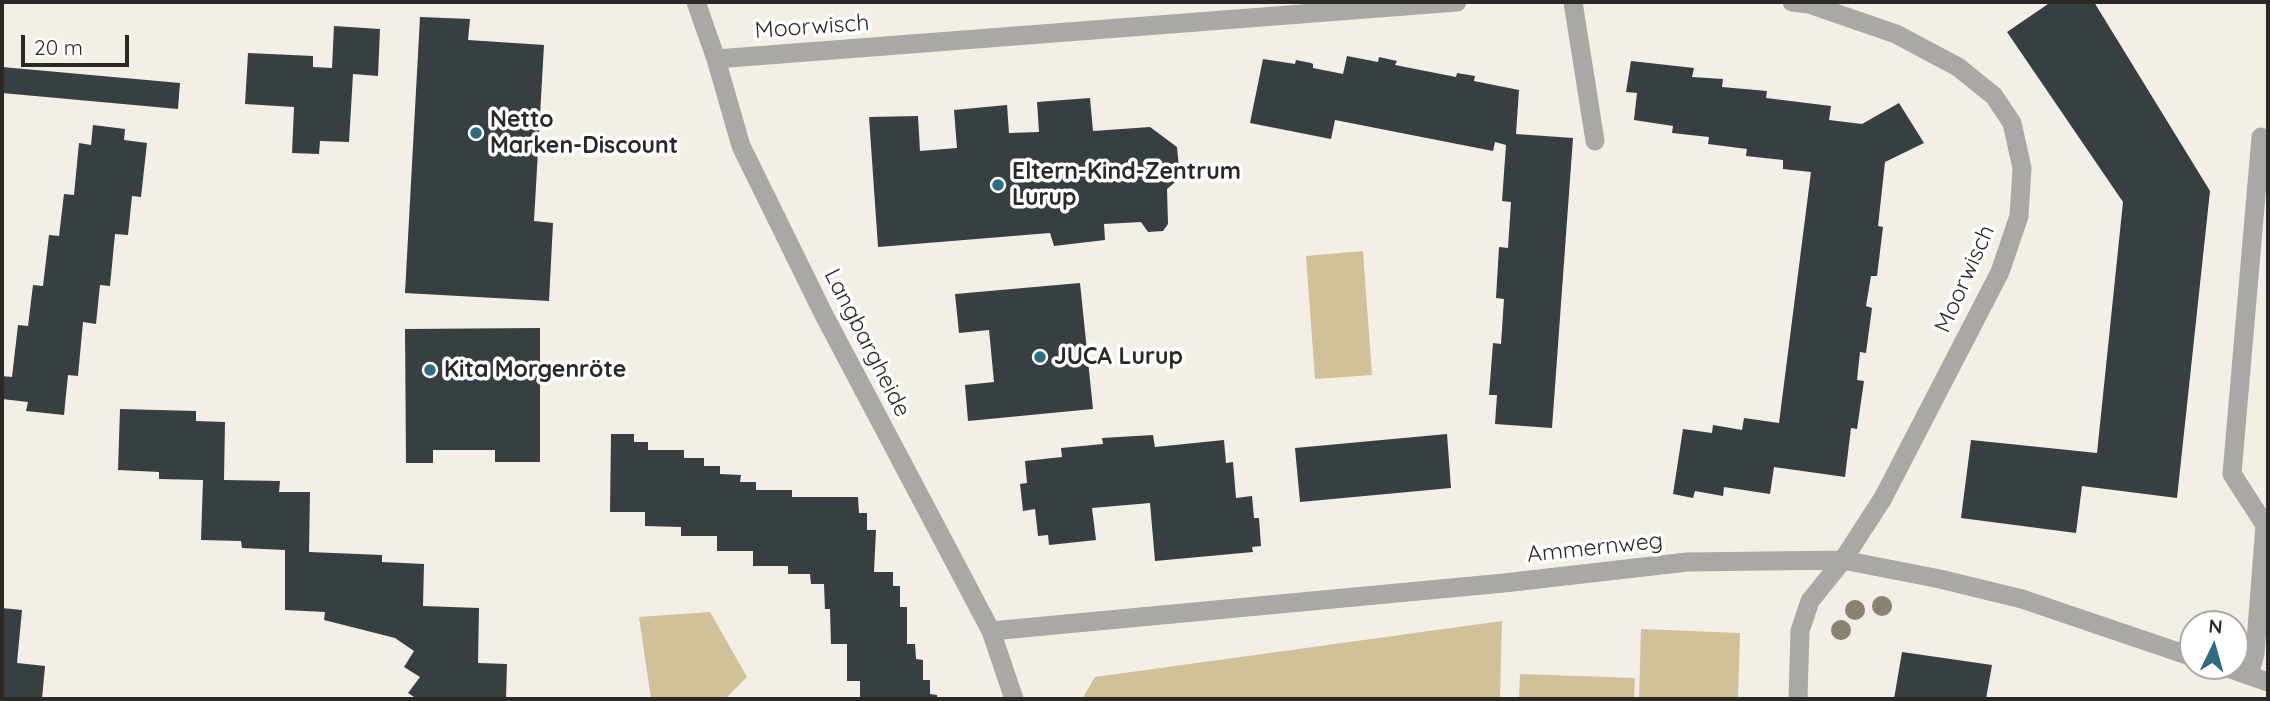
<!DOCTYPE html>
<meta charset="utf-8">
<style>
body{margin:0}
#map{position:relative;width:2270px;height:701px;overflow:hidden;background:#f3efe6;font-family:Quicksand,sans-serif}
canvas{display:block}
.frame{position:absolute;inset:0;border:4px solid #2a2926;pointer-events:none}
.north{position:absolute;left:2179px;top:610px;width:70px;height:70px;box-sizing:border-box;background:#fff;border:2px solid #aaa9a8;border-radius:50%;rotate:5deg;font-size:19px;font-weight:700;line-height:28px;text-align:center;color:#2a2926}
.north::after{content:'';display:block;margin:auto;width:24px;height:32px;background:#2f6b82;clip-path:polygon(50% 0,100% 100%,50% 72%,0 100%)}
.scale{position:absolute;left:21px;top:35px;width:108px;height:32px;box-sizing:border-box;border:4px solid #2a2926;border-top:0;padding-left:9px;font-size:21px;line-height:24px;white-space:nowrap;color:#2a2926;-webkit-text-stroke:5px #fff;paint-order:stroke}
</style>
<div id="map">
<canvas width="2270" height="701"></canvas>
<div class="frame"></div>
<div class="north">N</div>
<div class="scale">20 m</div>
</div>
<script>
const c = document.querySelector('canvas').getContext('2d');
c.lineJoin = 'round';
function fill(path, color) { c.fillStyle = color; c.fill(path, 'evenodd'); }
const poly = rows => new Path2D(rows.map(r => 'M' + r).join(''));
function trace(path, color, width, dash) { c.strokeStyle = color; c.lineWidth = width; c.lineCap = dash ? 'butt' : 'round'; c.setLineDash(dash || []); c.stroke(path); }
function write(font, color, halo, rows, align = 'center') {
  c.font = font + ' Quicksand,sans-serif'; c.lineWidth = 7; c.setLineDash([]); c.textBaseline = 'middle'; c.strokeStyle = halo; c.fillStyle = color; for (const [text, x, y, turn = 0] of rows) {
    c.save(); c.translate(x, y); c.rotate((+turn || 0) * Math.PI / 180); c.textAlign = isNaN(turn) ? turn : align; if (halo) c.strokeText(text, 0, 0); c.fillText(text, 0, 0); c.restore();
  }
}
const green = poly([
 [1363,251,1372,375,1315,379,1306,256],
 [710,612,747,677,725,699,651,699,639,617],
 [1502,621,1500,699,1082,699,1095,677],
 [1641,629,1740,633,1738,699,1639,699],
 [1520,674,1635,678,1634,699,1519,699]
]);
const building = poly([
 [2051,2,2094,2,2210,191,2177,498,2082,486,2076,533,1961,518,1971,440,2097,453,2123,202,2007,32],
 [420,17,470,19,468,40,544,45,534,221,553,223,549,301,405,293],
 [334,26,380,29,378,76,353,74,349,142,320,141,319,154,292,153,294,107,245,104,248,53,313,56,313,67,332,68],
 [1347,56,1378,62,1379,57,1397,61,1395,65,1456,77,1457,73,1475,76,1474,81,1519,90,1516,134,1573,138,1552,428,1495,424,1497,395,1489,395,1493,343,1501,344,1504,299,1496,298,1499,247,1508,248,1511,202,1502,201,1506,145,1495,142,1493,151,1335,120,1331,139,1250,123,1263,59,1295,64,1296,60,1311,63,1313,64,1313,68,1343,74],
 [1631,61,1694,68,1692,77,1723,79,1722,87,1767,91,1766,98,1831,106,1829,120,1862,124,1899,103,1924,143,1885,162,1878,226,1883,227,1877,276,1871,276,1866,306,1872,308,1866,353,1860,352,1857,380,1864,381,1857,429,1851,428,1845,477,1774,467,1770,494,1724,487,1723,496,1695,491,1693,498,1673,494,1683,429,1712,433,1713,425,1742,430,1744,418,1779,423,1811,172,1783,169,1783,160,1746,156,1747,149,1708,144,1709,137,1672,133,1673,126,1634,120,1637,93,1626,92],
 [2,67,180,83,178,109,2,93],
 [1090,98,1093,131,1150,127,1177,147,1180,178,1167,189,1168,224,1163,231,1148,232,1141,222,1104,224,1105,240,1054,246,1050,233,878,247,869,117,918,116,920,151,957,148,954,110,1007,105,1009,133,1039,132,1037,102],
 [93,125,125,129,124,140,147,143,141,197,132,196,128,235,115,234,110,286,100,285,96,324,83,322,78,376,68,375,64,415,26,411,28,402,2,399,2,376,12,377,18,325,28,326,33,285,43,286,49,235,59,236,64,194,74,195,79,143,91,145],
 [1080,283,1093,409,968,421,965,385,994,382,989,330,959,333,955,294],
 [540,328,540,462,495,462,495,450,433,450,433,463,406,463,405,329],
 [120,409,196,411,196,421,225,422,224,480,280,481,279,492,310,492,309,552,382,555,382,562,424,564,423,606,479,608,478,663,507,664,506,699,417,699,408,693,420,677,404,667,414,651,395,638,324,620,325,612,285,610,285,550,242,548,241,541,201,540,203,480,159,479,159,472,118,470],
 [611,434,634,434,634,442,648,442,648,450,684,450,684,458,704,458,704,466,720,466,720,474,741,475,740,482,756,482,756,490,792,490,792,497,858,497,859,513,867,513,867,530,876,530,874,572,893,572,893,586,900,586,900,607,907,607,907,644,915,644,916,659,923,660,923,680,930,680,930,694,937,695,937,699,860,699,860,681,847,681,847,644,831,644,830,609,825,609,824,584,811,584,810,574,788,574,788,566,753,566,753,551,717,551,717,536,681,536,681,527,645,526,645,512,610,512],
 [1447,434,1451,488,1300,502,1295,448],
 [1153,435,1155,447,1224,440,1226,463,1233,462,1236,498,1252,496,1254,518,1259,518,1261,546,1252,547,1253,552,1155,561,1150,503,1092,508,1096,540,1049,545,1048,535,1038,536,1035,509,1023,511,1020,484,1027,483,1025,461,1062,457,1061,448,1103,444,1102,438],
 [2,608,22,610,17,663,45,666,42,699,2,699],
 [1902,652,1992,665,1986,699,1894,699]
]);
const service = poly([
 [1573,2,1595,141],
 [2249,675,2255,654,2265,525,2232,474,2261,137]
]);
const minor = poly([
 [696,2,716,59,741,146,823,313,991,631,1014,699],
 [1792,2,1809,4,1896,34,1958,67,1994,96,2012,123,2022,168,2019,216,2000,272,1883,498,1843,560,1810,601,1800,631,1798,699],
 [716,59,1457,2],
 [991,631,1504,583,1687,562,1843,560,1940,579,2022,599,2193,657],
 [2222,666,2268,682]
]);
const trees = [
 [1882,606],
 [1855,610],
 [1841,630]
];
const markers = [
 [476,133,7,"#2f6b82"],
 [998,185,7,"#2f6b82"],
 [1040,357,7,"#2f6b82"],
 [430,370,7,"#2f6b82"]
];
const streetNames = [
 ["Moorwisch",812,27,-4],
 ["Moorwisch",1965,279,-66],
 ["Langbargheide",867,343,63],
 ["Ammernweg",1595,548,-6]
];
const poiNames = [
 ["Netto",490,120],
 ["Marken-Discount",490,146],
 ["Eltern-Kind-Zentrum",1012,172],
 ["Lurup",1012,198],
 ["JUCA Lurup",1054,357],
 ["Kita Morgenröte",444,370]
];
fill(green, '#d1c199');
fill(building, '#373f43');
trace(service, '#a9a8a4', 19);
trace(minor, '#a9a8a4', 19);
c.fillStyle = '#8a8371';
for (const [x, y] of trees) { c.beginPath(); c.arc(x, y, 10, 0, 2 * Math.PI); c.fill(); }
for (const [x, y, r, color] of markers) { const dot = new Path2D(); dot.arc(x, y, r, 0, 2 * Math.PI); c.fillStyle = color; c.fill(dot); trace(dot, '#fff', 2.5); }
write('23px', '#2a2926', '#fff', streetNames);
write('bold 23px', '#2a2926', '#fff', poiNames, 'left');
</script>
